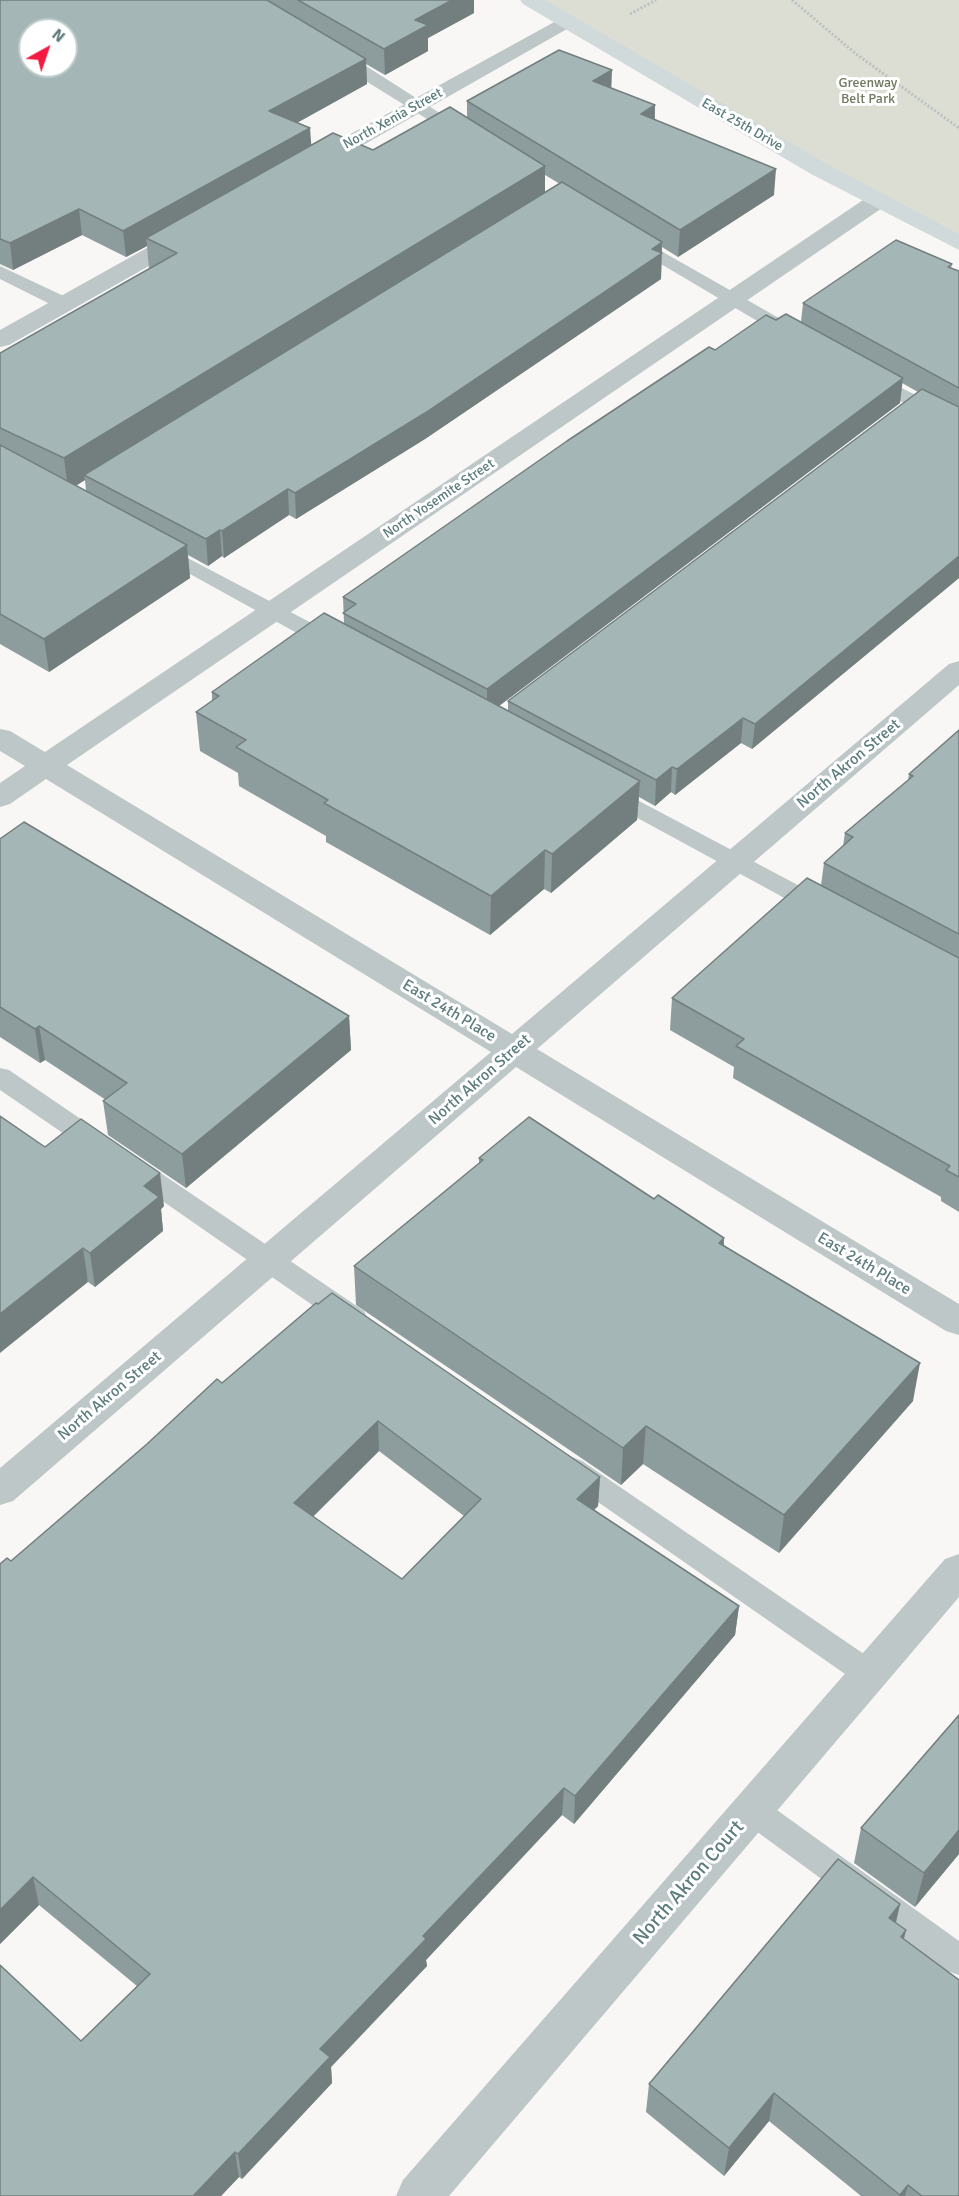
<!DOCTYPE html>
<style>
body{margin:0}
#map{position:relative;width:959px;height:2196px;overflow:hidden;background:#f8f7f5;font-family:Signika,sans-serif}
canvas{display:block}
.north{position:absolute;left:18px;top:18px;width:60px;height:60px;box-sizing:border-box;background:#fff;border:2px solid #becbcb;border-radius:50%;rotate:40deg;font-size:16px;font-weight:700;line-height:24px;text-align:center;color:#5c7c7d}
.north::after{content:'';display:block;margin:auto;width:21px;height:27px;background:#f31a41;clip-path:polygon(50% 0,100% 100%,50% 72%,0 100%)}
</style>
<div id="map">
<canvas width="959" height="2196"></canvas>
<div class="north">N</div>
</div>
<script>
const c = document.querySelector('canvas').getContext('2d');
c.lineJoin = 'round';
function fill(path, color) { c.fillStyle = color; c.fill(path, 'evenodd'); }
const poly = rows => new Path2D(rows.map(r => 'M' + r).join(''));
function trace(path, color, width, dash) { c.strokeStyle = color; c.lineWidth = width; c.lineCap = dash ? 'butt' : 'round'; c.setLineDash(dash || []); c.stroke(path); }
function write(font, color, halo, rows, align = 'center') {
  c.font = font + ' Signika,sans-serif'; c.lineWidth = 6; c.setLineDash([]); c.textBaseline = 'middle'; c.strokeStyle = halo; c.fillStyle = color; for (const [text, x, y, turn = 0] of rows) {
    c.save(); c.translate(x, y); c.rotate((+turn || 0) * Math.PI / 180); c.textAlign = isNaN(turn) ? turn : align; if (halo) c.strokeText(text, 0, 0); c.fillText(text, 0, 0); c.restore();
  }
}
const green = poly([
 [529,0,959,0,959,243]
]);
const path = poly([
 [792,0,856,54,959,128],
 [630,14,656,0]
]);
const lane = poly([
 [338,51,344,52,471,133,462,138,456,137,332,60,330,56,338,51],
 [633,235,800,330,802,334,800,338,786,338,627,244,624,240,633,235],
 [0,266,72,300,74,304,65,310,58,308,0,279,0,266],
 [872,373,959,417,959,431,865,383,862,379,865,375,872,373],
 [159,543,340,638,343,643,340,648,332,650,324,648,152,553,149,549,152,545,159,543],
 [607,784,828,901,832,907,828,913,820,915,812,913,599,797,596,792,599,787,607,784],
 [0,1068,9,1070,110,1139,114,1146,110,1153,101,1156,92,1153,0,1090,0,1068],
 [134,1158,143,1161,364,1311,368,1319,364,1327,354,1330,344,1327,125,1175,121,1168,125,1161,134,1158],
 [572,1457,582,1461,880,1665,884,1674,880,1683,869,1687,858,1683,562,1477,558,1469,562,1461,572,1457],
 [752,1796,763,1800,959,1941,959,1975,947,1971,741,1820,736,1810,741,1800,752,1796]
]);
const street = poly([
 [567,15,574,17,578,21,574,25,321,169,313,171,305,169,302,164,305,159,567,15],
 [877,194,885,196,889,201,885,206,67,765,512,1034,949,664,959,661,959,685,537,1049,959,1304,959,1335,946,1331,516,1067,13,1501,0,1505,0,1468,491,1052,46,779,10,804,0,807,0,783,25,766,0,751,0,729,10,731,45,752,869,196,877,194],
 [187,228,195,230,199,235,195,240,9,345,0,347,0,330,179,230,187,228],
 [959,1554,959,1597,449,2196,396,2196,403,2180,945,1559,959,1554]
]);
const secondary = poly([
 [520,0,545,0,827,164,959,234,959,250,811,174,523,4,520,0]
]);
const wall = poly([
 [0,0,474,0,474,13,428,38,428,51,385,75,366,64,367,84,297,123,311,145,373,150,467,118,467,101,611,88,655,105,655,119,774,195,678,257,662,247,661,279,425,439,296,519,289,515,224,558,222,556,208,566,188,555,190,578,49,672,0,644,0,353,149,269,147,246,126,257,82,235,13,270,0,264],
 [545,175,560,184,545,193],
 [85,480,86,491,76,486],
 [952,264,951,268,959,271,959,578,752,749,741,743,675,795,671,792,655,806,639,797,637,820,551,893,544,889,490,935,326,842,326,836,239,786,238,773,200,751,196,712,212,701,212,692,344,623,343,597,715,350,776,320,801,322,803,303],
 [902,383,918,392,508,701,508,711,499,706,900,403],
 [959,730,959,1212,941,1201,941,1197,733,1078,734,1067,670,1030,672,998,821,885,824,863,843,846,845,833,908,780,909,774],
 [0,839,349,1016,351,1050,186,1188,108,1135,103,1101,106,1100,45,1060,40,1063,0,1037],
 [45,1147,164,1206,161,1209,163,1231,95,1287,88,1282],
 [479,1158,654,1199,724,1238,724,1245,913,1401,779,1553,643,1464,621,1485,356,1305,354,1266,479,1163],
 [222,1383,600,1477,598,1506,594,1510,739,1606,735,1635,574,1824,562,1815,426,1960,427,1966,331,2067,332,2083,242,2179,239,2177,221,2196,0,2196,81,2041,137,1986,39,1905,0,1944,11,1561],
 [379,1451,464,1516,402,1579,313,1517],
 [861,1828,959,1854,915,1907,854,1863],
 [900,1904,896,1923,904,1939,959,2196,861,2196,769,2121,724,2176,646,2112,649,2084]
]);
const shadedWall = poly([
 [452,0,474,0,474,13,428,38,428,51,385,75,384,49,415,20],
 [366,59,367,84,271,137,269,111],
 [612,70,611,96,593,81],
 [655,105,654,130,641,114],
 [310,128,312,154,146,238,147,246,126,257,123,231],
 [545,166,545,197,84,475,85,480,68,490,64,458],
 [776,169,774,195,678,257,680,230],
 [79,209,82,235,13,270,10,243],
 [662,242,661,279,425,439,296,519,295,493],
 [903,378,900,403,487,715,487,689],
 [288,489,289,515,224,558,222,531],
 [220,530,222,556,208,566,206,539],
 [187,545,190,578,49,672,44,639],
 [959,556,959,578,752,749,755,724],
 [743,718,741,743,675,795,677,769],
 [672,767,671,792,655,806,656,780],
 [640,781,637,820,551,893,552,854],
 [545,850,544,889,490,935,491,896],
 [349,1016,351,1050,186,1188,182,1154],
 [39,1026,45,1060,40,1063,35,1029],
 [160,1173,164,1206,161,1209,163,1231,95,1287,90,1253,144,1186],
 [724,1238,721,1276,719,1243],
 [83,1248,88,1282,0,1353,0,1314],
 [920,1363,913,1401,779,1553,784,1515],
 [378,1421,379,1451,296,1533,294,1503],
 [646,1426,643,1464,621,1485,623,1448],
 [600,1477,598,1506,575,1528,577,1499],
 [739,1606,735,1635,574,1824,575,1796],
 [564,1788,562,1815,426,1960,427,1966,331,2067,332,2083,242,2179,238,2154,320,2049,423,1936],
 [959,1830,959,1854,915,1907,924,1873],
 [33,1877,39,1905,0,1944,0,1910],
 [900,1904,893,1934,889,1918],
 [906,1930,899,1960,901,1937],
 [774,2093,769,2121,724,2176,729,2148],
 [235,2152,239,2177,221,2196,193,2196],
 [908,2185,905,2196,900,2196,900,2195]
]);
const building = poly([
 [0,0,267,0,366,59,269,111,310,128,123,231,79,209,10,243,0,239,0,0],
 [30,30,66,30,66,66,30,66,30,30],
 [298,0,452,0,415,20,428,25,384,49,298,0],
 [559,50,612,70,593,81,655,105,641,114,776,169,680,230,467,101,559,50],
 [450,107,545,166,64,458,0,428,0,353,177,253,146,238,333,133,373,150,450,107],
 [562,182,662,242,652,249,662,253,425,413,295,493,288,489,222,531,220,530,206,539,84,475,562,182],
 [896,240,952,264,948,267,959,271,959,388,803,303,896,240],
 [786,314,903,378,487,689,343,613,356,604,343,597,567,441,709,347,715,350,766,315,776,320,786,314],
 [922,389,959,407,959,556,755,724,743,718,677,769,672,767,656,780,508,701,922,389],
 [0,445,187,545,44,639,0,614,0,445],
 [324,613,640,781,552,854,545,850,491,896,324,803,328,800,236,747,246,740,196,712,219,696,212,692,324,613],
 [959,730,959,934,824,863,853,837,845,833,913,776,909,774,959,730],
 [24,822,349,1016,182,1154,103,1101,127,1083,39,1026,35,1029,0,1007,0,839,24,822],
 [807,878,959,958,959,1177,946,1170,950,1166,736,1046,744,1039,672,998,807,878],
 [0,1116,45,1147,81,1119,160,1173,144,1186,159,1197,90,1253,83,1248,0,1314,0,1116],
 [529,1117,654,1199,658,1195,724,1238,719,1243,920,1363,784,1515,646,1426,623,1448,354,1266,483,1160,479,1158,529,1117],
 [332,1293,600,1477,577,1499,739,1606,575,1796,564,1788,423,1936,426,1939,320,2049,330,2057,238,2154,235,2152,193,2196,0,2196,0,1965,81,2041,150,1974,33,1877,0,1910,0,1564,7,1558,11,1561,147,1444,217,1379,222,1383,316,1303,318,1304,332,1293],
 [378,1421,481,1499,402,1579,294,1503,378,1421],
 [959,1715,959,1830,924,1873,861,1828,959,1715],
 [838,1859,900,1904,889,1918,906,1930,901,1937,959,1980,959,2196,922,2196,908,2185,900,2195,774,2093,729,2148,649,2084,838,1859]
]);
const farParknames = [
 ["Greenway",868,83],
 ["Belt Park",868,99]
];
const farStreetnames = [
 ["North Xenia Street",393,119,-29],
 ["East 25th Drive",742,125,30],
 ["North Yosemite Street",439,499,-34]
];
const streetNames = [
 ["North Akron Street",849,764,-40],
 ["East 24th Place",449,1011,31],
 ["North Akron Street",480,1080,-41],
 ["East 24th Place",864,1264,31],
 ["North Akron Street",110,1396,-40]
];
const nearStreetnames = [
 ["North Akron Court",689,1883,-49]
];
fill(green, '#dcded3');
trace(path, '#bac1c1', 3, [2, 2]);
fill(lane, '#bdc7c8');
fill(street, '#bdc7c8');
fill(secondary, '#d1dadb');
fill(wall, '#8d9d9d');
fill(shadedWall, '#737f7f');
fill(building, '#a4b6b6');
trace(building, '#737f7f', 1.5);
write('14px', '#707a60', '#fff', farParknames);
write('14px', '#5c7c7d', '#fff', farStreetnames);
write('16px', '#5c7c7d', '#fff', streetNames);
write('20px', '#5c7c7d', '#fff', nearStreetnames);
</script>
